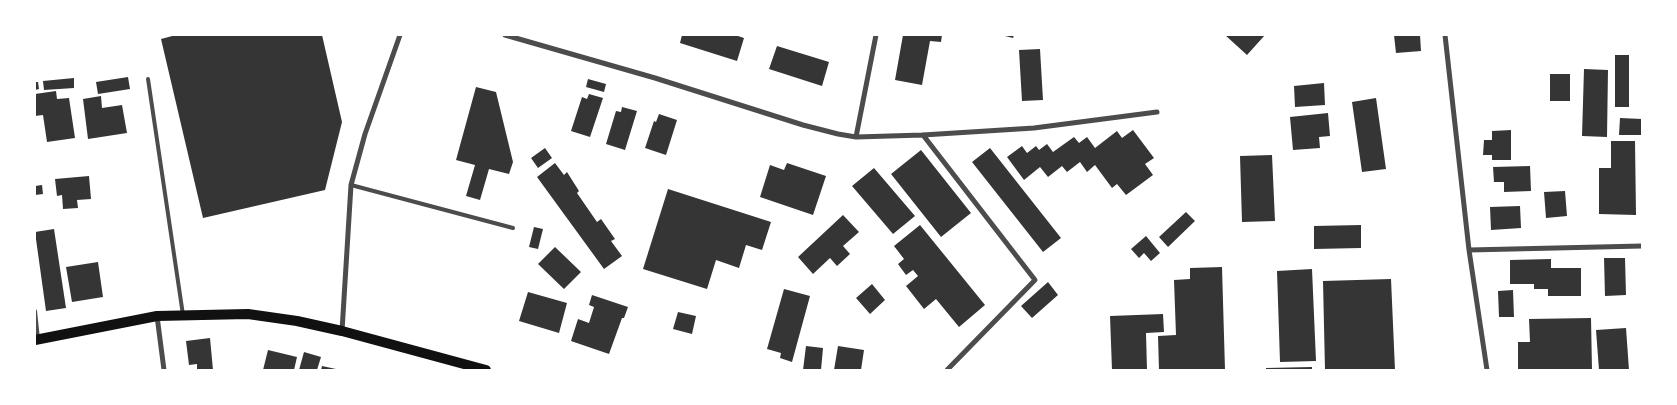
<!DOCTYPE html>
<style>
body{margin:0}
#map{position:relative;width:1677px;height:405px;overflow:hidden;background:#fff;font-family:Roboto,sans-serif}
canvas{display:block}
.frame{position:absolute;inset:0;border:36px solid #fff;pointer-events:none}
</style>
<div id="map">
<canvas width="1677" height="405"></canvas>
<div class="frame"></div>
</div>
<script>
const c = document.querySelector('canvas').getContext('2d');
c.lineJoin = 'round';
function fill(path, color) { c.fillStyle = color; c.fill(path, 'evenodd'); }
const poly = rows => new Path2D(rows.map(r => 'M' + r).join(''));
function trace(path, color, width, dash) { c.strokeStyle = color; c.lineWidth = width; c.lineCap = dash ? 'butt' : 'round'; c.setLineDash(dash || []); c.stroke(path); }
const building = poly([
 [176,35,322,35,342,122,325,190,203,218,161,39],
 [682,35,735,35,744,38,737,61,680,43],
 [903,35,942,35,941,42,930,41,922,85,895,80],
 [1001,35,1014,35,1013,38],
 [1225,35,1265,35,1247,55],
 [1394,35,1420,35,1421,51,1396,53],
 [777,46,829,62,822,86,769,69],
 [1040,49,1043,100,1022,101,1019,50],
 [1615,55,1629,55,1629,107,1615,107],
 [1584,69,1608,70,1607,137,1582,136],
 [1550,74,1570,74,1570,101,1550,101],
 [128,77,130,89,98,94,96,82],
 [74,78,74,88,44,90,43,81],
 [588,79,606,84,604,92,586,87],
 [35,82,38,82,39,89,35,90],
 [1324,83,1325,105,1295,107,1294,86],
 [476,87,496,92,513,162,509,174,489,169,480,200,466,196,475,165,456,160],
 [56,91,57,99,69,98,75,138,47,142,43,115,35,116,35,94],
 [589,94,603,98,590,137,571,131,582,97,587,99],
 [101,96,102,108,122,105,127,133,88,139,83,99],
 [1376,98,1386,169,1362,172,1352,102],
 [622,107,637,111,625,150,606,144,616,111,621,112],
 [1328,113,1330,136,1319,137,1320,148,1293,150,1290,117],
 [659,114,677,120,666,155,645,148,654,121,656,122],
 [1620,118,1642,119,1642,135,1619,135],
 [1133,130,1154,158,1145,164,1153,175,1126,195,1117,184,1112,188,1095,165,1087,172,1080,162,1067,172,1062,166,1048,177,1040,167,1024,180,1007,157,1022,146,1027,153,1036,146,1039,150,1047,144,1053,152,1074,137,1079,143,1087,137,1095,148,1117,131,1122,138],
 [1511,130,1511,160,1492,160,1492,155,1483,155,1484,140,1492,140,1492,131],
 [1611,141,1635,141,1636,215,1599,214,1599,168,1611,168],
 [545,148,552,158,538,168,531,158],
 [990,148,1061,238,1043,252,972,162],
 [921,150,971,213,941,237,891,174],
 [1272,155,1275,221,1242,222,1240,156],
 [555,163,564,175,567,172,579,191,577,193,597,222,601,219,615,239,611,241,622,256,604,269,537,177],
 [787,163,826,176,813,215,760,197,770,165,784,170],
 [1530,166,1531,191,1504,192,1504,182,1494,182,1493,167],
 [874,168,915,216,893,234,852,186],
 [89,176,91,199,77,200,78,208,63,209,62,195,57,196,55,179],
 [42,185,43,194,35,195,35,186],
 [668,189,771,222,762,250,746,245,739,268,716,260,707,289,643,269],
 [1565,191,1567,216,1546,218,1544,192],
 [1520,206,1521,228,1491,230,1490,207],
 [1186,212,1195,221,1168,247,1159,237],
 [843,215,859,232,843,246,850,254,837,266,830,258,813,274,798,257],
 [920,225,985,305,959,327,936,299,924,309,906,286,918,276,913,270,906,275,898,264,904,259,894,246],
 [1361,225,1361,248,1314,249,1314,226],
 [534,227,543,229,538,249,529,247],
 [54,229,66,308,46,311,35,232],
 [1146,236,1160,253,1151,261,1144,253,1139,258,1131,249],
 [555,247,581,272,564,289,538,264],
 [1604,258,1625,258,1626,295,1605,296],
 [1551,259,1551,268,1581,268,1581,296,1548,296,1548,289,1534,289,1534,284,1510,284,1510,260],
 [98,262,103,297,72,302,66,267],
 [1222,267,1225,370,1159,370,1158,336,1176,335,1174,280,1190,279,1190,268],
 [1312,269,1316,361,1280,362,1277,271],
 [1391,279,1395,370,1325,370,1323,281],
 [1048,282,1058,295,1032,318,1021,306],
 [872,284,885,300,870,314,856,298],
 [784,289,810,296,792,362,780,358,781,353,767,349],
 [1513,290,1514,317,1499,317,1498,291],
 [528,292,567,303,559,333,519,321],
 [592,295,628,307,624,318,622,318,609,354,571,341,578,319,589,323,594,307,589,305],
 [678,312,696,316,692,334,673,329],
 [1163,314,1164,332,1146,333,1147,370,1112,370,1110,316],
 [1591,318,1592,370,1518,370,1518,342,1530,342,1529,319],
 [1626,328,1629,370,1599,370,1596,330],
 [210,338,213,370,197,370,197,364,189,365,186,341],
 [806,346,823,348,821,370,803,370],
 [838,346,864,350,861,370,834,370],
 [268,350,297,357,294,370,263,370],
 [304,352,321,357,317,370,299,370],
 [322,366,336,369,336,370,321,370],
 [1312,367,1312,370,1266,370,1266,368]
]);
const service = poly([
 [148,79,183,315],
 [351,185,513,228],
 [35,311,38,339]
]);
const minor = poly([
 [505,35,655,78,803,125,838,134,856,137,923,135,1034,128,1157,112],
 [1445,35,1469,250,1487,370],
 [923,135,1035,280,947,370],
 [856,137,876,35],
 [1469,250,1642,246],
 [157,316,164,370],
 [342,331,351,185,365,134,400,35]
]);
const secondary = poly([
 [35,340,157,316,248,314,297,321,342,331,486,370]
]);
fill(building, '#353535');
trace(service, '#4c4c4c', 4);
trace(minor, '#4c4c4c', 5);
trace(secondary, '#111', 10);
</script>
